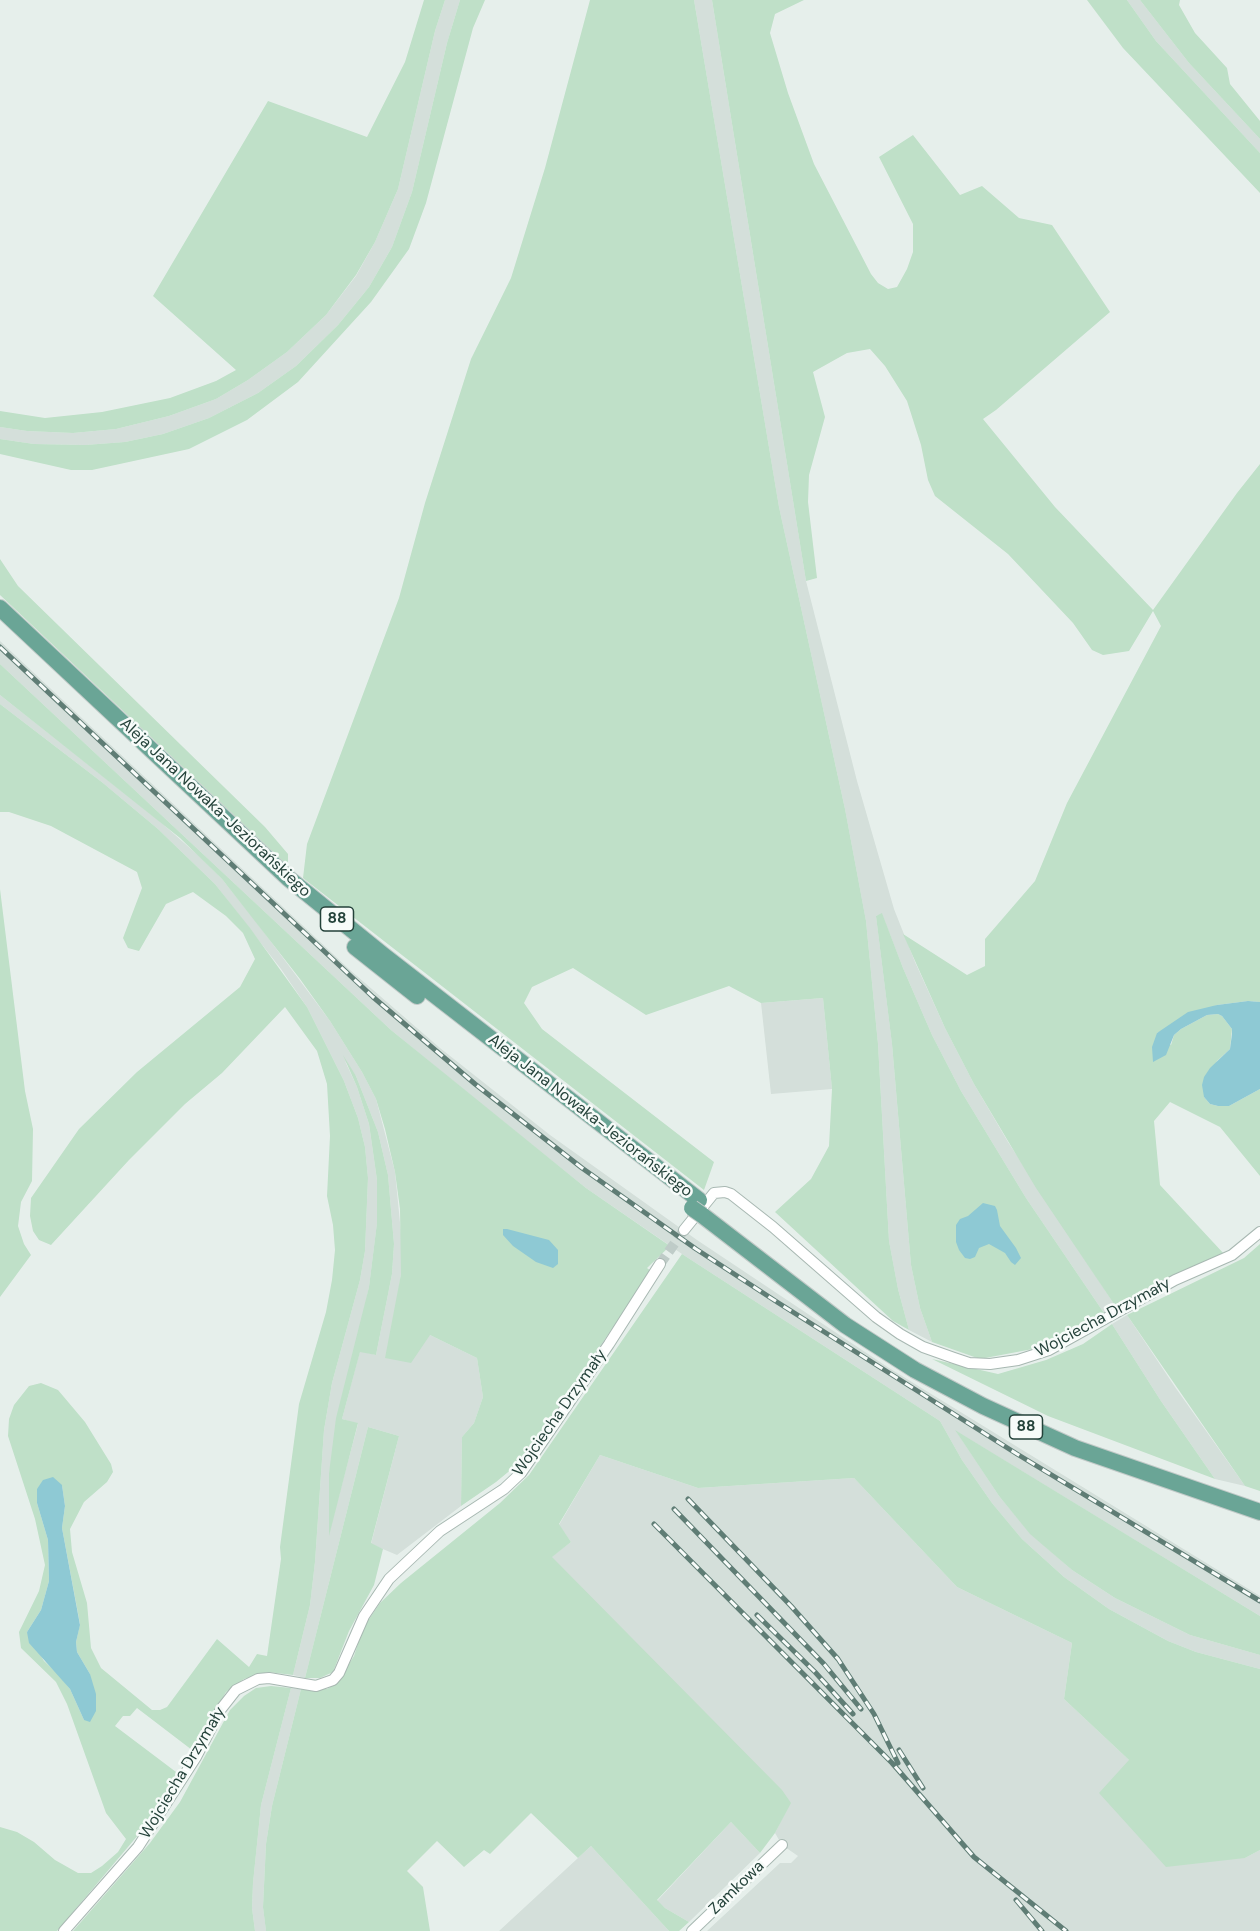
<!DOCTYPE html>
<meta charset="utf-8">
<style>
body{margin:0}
canvas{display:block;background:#e6efeb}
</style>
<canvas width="1260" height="1931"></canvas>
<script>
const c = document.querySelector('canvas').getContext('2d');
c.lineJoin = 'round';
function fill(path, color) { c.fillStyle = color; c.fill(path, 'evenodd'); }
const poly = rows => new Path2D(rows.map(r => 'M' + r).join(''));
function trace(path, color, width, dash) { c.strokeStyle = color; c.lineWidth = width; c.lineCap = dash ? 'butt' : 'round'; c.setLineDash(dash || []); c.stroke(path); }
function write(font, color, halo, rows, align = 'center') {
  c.font = font + ' "DM Sans",sans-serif'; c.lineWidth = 5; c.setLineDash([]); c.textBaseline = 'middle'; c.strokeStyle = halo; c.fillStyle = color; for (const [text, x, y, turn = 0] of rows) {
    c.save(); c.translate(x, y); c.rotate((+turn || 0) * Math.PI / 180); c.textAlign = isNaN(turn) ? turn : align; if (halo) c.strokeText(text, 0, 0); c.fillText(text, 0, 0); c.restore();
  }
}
const built = poly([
 [445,0,460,0,447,43,412,192,392,247,369,287,338,325,296,366,258,393,209,418,163,434,125,442,85,445,34,444,0,439,0,427,27,431,73,433,116,429,169,416,216,399,248,380,287,352,326,315,356,276,375,242,398,189,435,31],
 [694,0,712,0,806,581,857,781,894,909,915,962,945,1028,974,1084,1008,1142,1116,1307,1104,1313,1026,1198,961,1091,932,1035,903,968,882,914,876,916,892,1044,911,1265,920,1308,932,1342,909,1330,898,1289,889,1241,878,1044,866,921,845,809,779,507],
 [1127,0,1140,0,1189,63,1260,139,1260,153,1156,41],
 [0,641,350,970,440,1048,550,1135,697,1240,889,1368,1260,1596,1260,1616,956,1431,999,1496,1030,1533,1072,1570,1115,1598,1190,1635,1260,1655,1260,1669,1196,1652,1168,1641,1109,1609,1064,1577,1022,1539,992,1503,962,1460,940,1421,682,1254,586,1188,481,1104,391,1030,0,664],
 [0,695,157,819,200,857,222,879,257,923,330,1021,362,1072,376,1099,395,1172,402,1243,401,1274,395,1312,430,1335,477,1358,483,1397,474,1423,462,1437,461,1506,397,1555,371,1544,399,1436,368,1427,305,1678,293,1675,310,1605,315,1562,324,1430,332,1383,360,1280,365,1251,368,1178,365,1147,358,1118,344,1081,307,1007,281,969,215,884,158,829,103,783,0,704],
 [345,1061,356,1076,378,1132,388,1175,394,1244,392,1274,376,1355,360,1351,342,1419,358,1424,329,1533,329,1473,369,1287,377,1223,377,1180,369,1124,357,1087],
 [823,998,832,1089,771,1094,761,1003],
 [1127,1315,1175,1387,1245,1486,1215,1479,1161,1401,1112,1324],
 [600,1455,698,1488,854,1478,957,1587,1072,1643,1064,1699,1129,1760,1245,1858,1260,1850,1260,1931,707,1931,780,1863,791,1863,798,1856,782,1845,775,1833,790,1803,551,1557,571,1542,559,1525],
 [291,1688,301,1689,272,1806,266,1844,263,1907,266,1931,255,1931,252,1908,253,1883,261,1805],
 [731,1822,760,1853,689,1922,665,1908,657,1901],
 [591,1846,669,1931,499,1931]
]);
const green = poly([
 [424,0,445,0,435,31,398,189,375,242,356,275,326,315,287,352,248,380,216,399,169,416,116,429,73,433,27,431,0,427,0,411,45,418,102,412,170,398,216,381,236,370,153,296,268,101,367,137,405,62],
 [460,0,485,0,473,28,426,203,409,249,371,302,298,382,247,420,189,449,92,470,71,470,0,454,0,439,34,444,85,445,125,442,163,434,209,418,258,393,296,366,338,325,369,287,392,247,412,192,447,43],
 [590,0,694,0,779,507,845,809,866,921,878,1044,889,1241,898,1289,909,1330,893,1321,775,1212,811,1179,829,1146,832,1089,823,998,761,1003,729,986,646,1015,573,968,532,987,524,1003,542,1029,714,1162,704,1190,303,878,307,844,399,598,425,503,471,359,511,278,545,168],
 [712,0,804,0,775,14,770,33,788,93,814,164,871,274,878,283,888,289,897,287,907,269,913,252,913,224,879,157,913,135,960,195,982,186,1019,218,1052,225,1110,312,996,410,983,419,1055,507,1153,610,1237,493,1260,464,1260,1002,1248,1001,1217,1005,1157,1033,1171,1045,1174,1035,1181,1029,1207,1015,1218,1014,1222,1016,1232,1029,1230,1049,1217,1061,1204,1097,1210,1104,1218,1106,1229,1106,1260,1089,1260,1176,1220,1127,1170,1102,1154,1121,1160,1185,1225,1255,1199,1264,1116,1307,1036,1188,974,1084,945,1028,903,934,967,975,985,966,985,939,1035,881,1067,803,1161,626,1153,611,1129,651,1103,655,1092,650,1073,623,1008,554,935,496,928,480,921,445,907,401,885,366,870,349,847,353,813,372,825,417,809,475,808,502,817,578,806,581],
 [1087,0,1127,0,1156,41,1260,153,1260,193,1123,48],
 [1140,0,1180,0,1179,5,1195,33,1227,68,1230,84,1260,121,1260,139,1189,63],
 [0,559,18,586,265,827,288,854,288,866,0,595],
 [0,664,391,1030,586,1188,670,1246,647,1268,651,1271,532,1447,513,1468,496,1482,461,1506,462,1437,474,1423,483,1397,477,1358,430,1335,411,1363,385,1358,401,1274,400,1209,395,1172,385,1129,376,1099,362,1072,330,1021,300,979,222,879,180,838,0,695],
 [0,704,103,783,158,829,215,884,250,928,307,1007,344,1081,358,1118,365,1147,368,1178,365,1251,360,1280,332,1383,324,1430,315,1562,310,1605,293,1675,268,1672,244,1679,226,1692,192,1750,137,1708,130,1716,123,1716,115,1726,180,1775,144,1828,57,1931,0,1931,0,1827,17,1832,34,1842,55,1860,78,1873,91,1873,102,1866,118,1852,126,1839,106,1813,67,1704,56,1682,21,1648,19,1632,39,1591,45,1565,35,1519,8,1436,9,1419,14,1405,29,1386,41,1383,58,1390,85,1422,111,1464,113,1472,107,1482,84,1502,70,1529,72,1552,87,1603,91,1648,101,1668,152,1710,160,1710,167,1707,217,1639,249,1667,257,1654,267,1656,281,1559,280,1547,299,1404,326,1312,332,1280,335,1250,333,1225,327,1196,330,1136,327,1084,317,1051,285,1007,222,1073,185,1104,129,1160,51,1245,39,1240,33,1231,30,1216,31,1198,79,1129,137,1072,240,987,255,959,243,933,226,916,193,892,166,904,139,951,128,948,123,938,142,888,137,872,51,826,9,812,0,812],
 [62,1485,65,1506,62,1528,80,1624,76,1642,77,1652,90,1674,84,1720,70,1689,58,1674,44,1661,27,1632,41,1610,49,1581,48,1540,37,1503,37,1489],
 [0,889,25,1091,33,1129,32,1181,21,1202,18,1226,24,1244,31,1255,0,1297],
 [882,913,903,968,932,1035,961,1091,1026,1198,1104,1313,1038,1348,980,1359,932,1342,920,1308,911,1265,892,1044,876,916],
 [343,1055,356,1076,378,1132,388,1175,394,1244,392,1274,376,1355,360,1352,342,1419,358,1423,329,1536,329,1473,336,1418,369,1287,377,1223,377,1180,369,1124,357,1087],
 [1260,1244,1260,1491,1245,1486,1127,1315,1244,1258],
 [682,1254,940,1421,962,1460,992,1503,1022,1539,1064,1577,1109,1609,1168,1641,1196,1652,1260,1669,1260,1850,1245,1858,1166,1867,1099,1793,1129,1760,1064,1699,1072,1643,957,1587,854,1478,698,1488,600,1455,559,1524,571,1542,552,1557,782,1790,791,1803,775,1833,760,1853,731,1822,657,1900,665,1908,689,1922,679,1931,669,1931,591,1846,578,1858,531,1813,490,1854,484,1850,464,1867,437,1841,407,1871,423,1887,430,1931,266,1931,263,1907,266,1844,272,1806,301,1689,327,1689,337,1683,354,1656,363,1628,380,1603,401,1583,500,1503,529,1475],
 [1112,1324,1161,1401,1215,1479,1048,1416,932,1359,998,1374,1046,1360,1083,1344],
 [368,1427,399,1436,371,1543,383,1549,374,1585,349,1631,333,1672,320,1678,305,1678],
 [955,1430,1260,1616,1260,1655,1190,1635,1115,1598,1072,1570,1030,1534,999,1496],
 [271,1686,291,1688,261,1805,253,1883,252,1908,255,1931,73,1931,150,1843,180,1802,230,1710,244,1696,256,1688]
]);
const water = poly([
 [1248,1001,1260,1002,1260,1089,1229,1106,1218,1106,1210,1104,1204,1097,1202,1085,1204,1077,1210,1068,1230,1049,1232,1034,1232,1029,1222,1016,1218,1014,1207,1015,1181,1029,1174,1035,1166,1055,1153,1062,1152,1047,1157,1033,1188,1012,1217,1005],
 [983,1203,995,1206,997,1210,1000,1226,1016,1248,1021,1258,1015,1265,1011,1262,1005,1253,989,1244,979,1248,975,1257,970,1259,965,1258,959,1250,956,1242,956,1225,960,1219,968,1216],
 [503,1229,507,1229,549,1240,558,1250,558,1264,553,1268,536,1262,513,1246,503,1235],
 [53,1477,62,1485,65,1506,62,1528,80,1625,76,1642,77,1652,90,1674,96,1694,96,1711,90,1722,84,1720,70,1689,29,1643,27,1632,41,1610,49,1581,48,1540,37,1503,37,1489,43,1480]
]);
const streetTunnel = poly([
 [660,1264,684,1230]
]);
const street = poly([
 [684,1230,714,1193,725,1192,731,1194,773,1227,876,1317,900,1334,923,1347,954,1358,969,1363,990,1364,1018,1360,1049,1350,1175,1280,1232,1255,1260,1232],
 [64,1931,138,1847,196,1757,221,1709,236,1690,258,1679,269,1678,316,1686,333,1680,339,1673,364,1616,389,1579,440,1531,504,1489,521,1473,609,1344,660,1264],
 [692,1931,782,1845]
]);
const primary = poly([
 [0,608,288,878,383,955,699,1200],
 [355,947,417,996],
 [702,1215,845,1325,915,1370,983,1406,1075,1448,1260,1512]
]);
const rail = poly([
 [0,647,373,997,475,1084,582,1168,696,1249,777,1302,1017,1454,1260,1601],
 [688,1499,791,1606,838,1659,874,1714,898,1763],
 [674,1509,824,1664,861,1709],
 [654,1524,892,1763,974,1857,1066,1931],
 [757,1615,815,1672,853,1714],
 [899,1750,923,1788],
 [1016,1900,1042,1931]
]);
const primaryBridge = poly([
 [692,1208,702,1215]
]);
const shields = [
 [337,919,33],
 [1026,1427,33]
];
const shieldNames = [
 ["88",337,919],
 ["88",1026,1427]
];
const streetNames = [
 ["Aleja Jana Nowaka-Jeziorańskiego",215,808,43],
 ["Aleja Jana Nowaka-Jeziorańskiego",590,1116,38],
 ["Wojciecha Drzymały",1103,1318,-28],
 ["Wojciecha Drzymały",560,1413,-55],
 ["Wojciecha Drzymały",183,1773,-59],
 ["Zamkowa",737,1888,-44]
];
fill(built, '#d4dfda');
fill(green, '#bfe0c8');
fill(water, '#8ec9d4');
trace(streetTunnel, '#bfccc8', 10, [10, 5]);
trace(street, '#a8b8b2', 12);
trace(primary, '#c2cac8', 18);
trace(street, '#fff', 10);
trace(primary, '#6aa596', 16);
trace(rail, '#5f7d75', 5);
trace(rail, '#f7fbf9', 3, [9]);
trace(primaryBridge, '#c2cac8', 18, []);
trace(primaryBridge, '#6aa596', 16);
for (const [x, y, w] of shields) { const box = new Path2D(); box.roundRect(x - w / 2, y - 12, w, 24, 4.5); c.fillStyle = '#f7fbf9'; c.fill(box); trace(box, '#24423a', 1.5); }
write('bold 15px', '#24423a', null, shieldNames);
write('16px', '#24423a', '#f7fbf9', streetNames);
</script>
